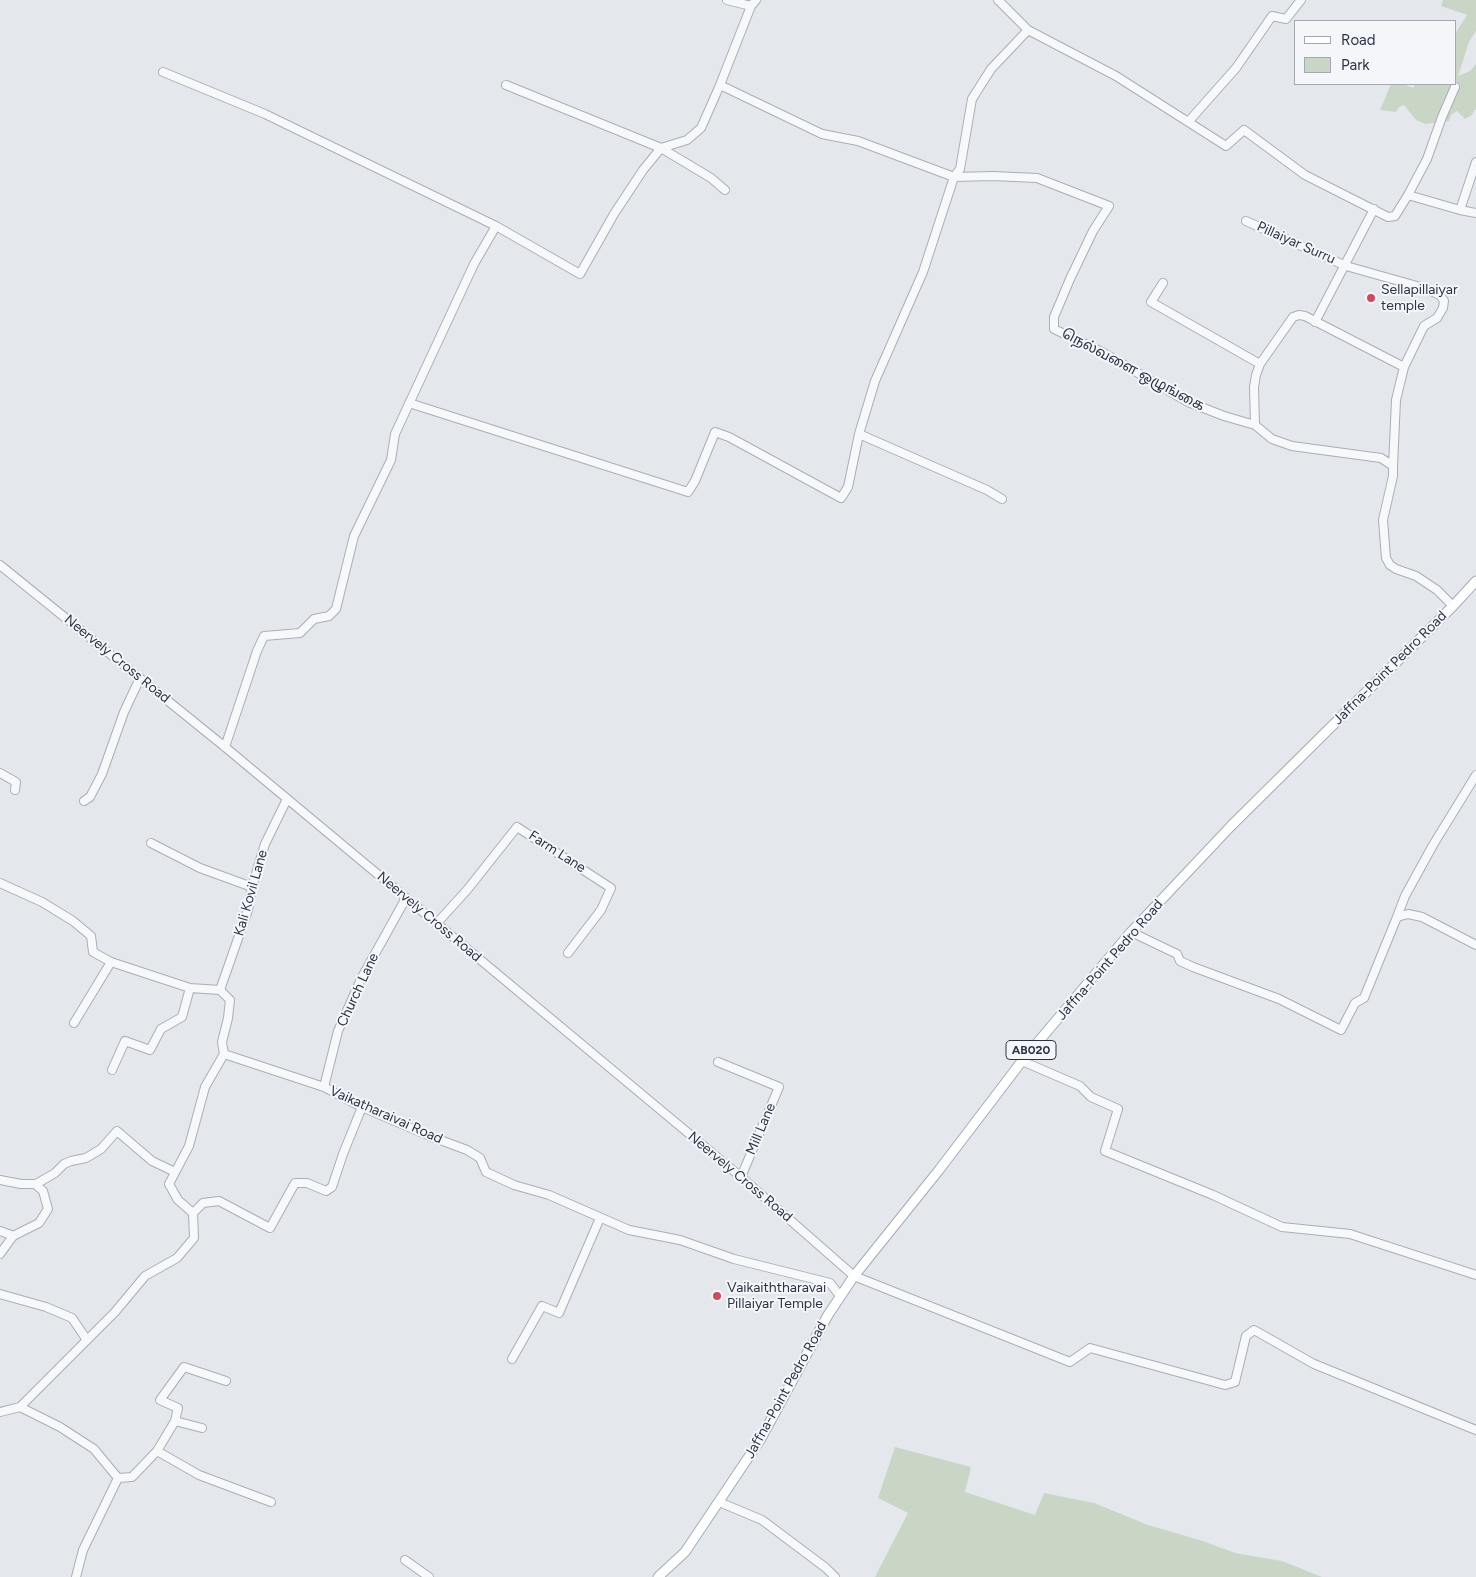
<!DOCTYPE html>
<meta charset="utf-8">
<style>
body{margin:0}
#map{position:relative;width:1476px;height:1577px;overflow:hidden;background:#e4e7ec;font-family:Figtree,sans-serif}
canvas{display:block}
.legend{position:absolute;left:1294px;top:20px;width:162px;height:65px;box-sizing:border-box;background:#f4f6f9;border:1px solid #a4a8b1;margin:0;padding:6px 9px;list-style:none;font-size:15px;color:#2b3445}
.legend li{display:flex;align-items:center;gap:10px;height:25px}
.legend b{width:25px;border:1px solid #a4a8b1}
</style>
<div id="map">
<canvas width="1476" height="1577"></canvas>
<ul class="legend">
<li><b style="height:6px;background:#fff"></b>Road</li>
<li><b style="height:14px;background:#c9d6c5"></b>Park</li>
</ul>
</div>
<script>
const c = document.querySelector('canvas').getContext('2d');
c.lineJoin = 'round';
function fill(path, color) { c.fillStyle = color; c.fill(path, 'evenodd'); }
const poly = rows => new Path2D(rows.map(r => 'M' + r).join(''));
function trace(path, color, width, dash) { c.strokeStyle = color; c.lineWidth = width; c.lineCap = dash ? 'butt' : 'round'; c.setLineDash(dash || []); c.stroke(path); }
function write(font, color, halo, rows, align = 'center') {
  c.font = font + ' Figtree,"Noto Sans Tamil",sans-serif'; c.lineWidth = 4; c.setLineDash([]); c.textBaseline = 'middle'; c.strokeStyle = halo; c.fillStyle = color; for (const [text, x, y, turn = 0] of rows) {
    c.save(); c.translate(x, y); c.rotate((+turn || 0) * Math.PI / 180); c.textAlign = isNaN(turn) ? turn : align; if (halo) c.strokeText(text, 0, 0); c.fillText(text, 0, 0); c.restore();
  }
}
const green = poly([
 [1443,0,1476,0,1476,31,1469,42,1458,76,1470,71,1476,64,1476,110,1474,110,1472,115,1465,119,1457,111,1451,115,1449,121,1426,124,1416,120,1404,105,1399,107,1396,112,1380,110,1391,84,1403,84,1414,88,1414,84,1455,84,1455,34,1467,15,1441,6],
 [895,1447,971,1467,965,1492,1035,1515,1044,1493,1094,1503,1148,1525,1203,1541,1235,1553,1282,1561,1322,1577,875,1577,908,1513,878,1498]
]);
const minor = poly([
 [727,0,751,6],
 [998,0,1028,30,1116,76,1226,146,1244,130,1305,175,1388,217,1395,216,1408,195,1460,210,1476,213],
 [163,72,265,114,496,226,580,274,614,214,643,170,661,148,687,140,701,128,720,85,751,6,756,0],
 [506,85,661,148,711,178,725,190],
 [720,85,822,134,858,141,954,177,993,176,1037,178,1109,206,1093,231,1070,279,1054,317,1054,329,1102,352,1188,402,1224,416,1255,425,1272,439,1292,446,1381,458,1393,466,1393,476,1383,520,1386,558,1390,565,1396,569,1416,576,1437,590,1453,606],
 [1189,121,1236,68,1272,16,1286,19,1301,0],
 [1408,195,1427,159,1442,117,1455,87],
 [1460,210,1476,162],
 [1246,221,1346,266,1424,288,1440,295,1444,301,1443,308,1437,318,1424,326,1404,367],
 [1163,283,1151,302,1260,364],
 [1315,322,1374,209],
 [409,403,688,492,695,481,715,432,729,437,841,498,848,487,859,434,875,381,923,272,954,177,960,169,972,99,991,69,1028,30],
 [1255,425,1254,387,1256,375,1260,364,1293,317,1299,315,1305,316,1404,367,1396,400,1393,466],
 [859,434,987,490,1002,499],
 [0,565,225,747,741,1177,854,1276,1070,1362,1090,1348,1225,1385,1235,1382,1246,1336,1254,1330,1314,1364,1476,1430],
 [225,747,257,651,264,636,300,633,314,619,329,616,336,609,354,536,391,460,395,434,474,264,496,226],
 [0,773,16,782,15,790],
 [84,801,90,797,102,774,124,712,140,678],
 [151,843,200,868,252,887],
 [0,883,42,902,73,921,91,936,93,952,111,962,190,988,220,990,230,1000,228,1018,222,1042,224,1054,324,1087,362,1107,432,1137,467,1150,480,1158,486,1172,514,1185,549,1195,629,1230,680,1240,734,1259,830,1283,840,1296],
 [1397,917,1405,896,1433,845,1476,775],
 [437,923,467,890,517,827,611,888,601,910,568,953],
 [1131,932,1177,954,1180,961,1193,967,1279,999,1341,1030,1355,1003,1364,998,1397,917,1408,914,1422,917,1476,945],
 [220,990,248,910,252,887,265,844,287,799],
 [74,1023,111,962],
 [1022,1061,1080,1086,1091,1097,1118,1109,1105,1151,1213,1195,1282,1227,1350,1234,1476,1275],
 [718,1062,779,1087,741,1177],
 [112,1070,125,1041,150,1050,161,1029,182,1017,190,988],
 [324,1087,338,1031,361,979,406,898],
 [0,1180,21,1184,36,1184,55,1173,64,1164,71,1161,86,1158,101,1149,117,1131,152,1161,175,1172],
 [193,1213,203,1203,219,1201,270,1228,295,1183,307,1183,326,1191,332,1187,343,1154,362,1107],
 [0,1231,14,1236],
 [0,1254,13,1236,39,1223,48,1209,43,1191,35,1184],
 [0,1294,46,1307,72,1318,87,1340],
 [512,1359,542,1306,559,1313,600,1218],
 [20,1407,115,1312,145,1276,177,1258,194,1238,193,1213,178,1200,169,1184,189,1146,205,1087,224,1054],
 [0,1412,20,1407,60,1427,94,1449,118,1478,83,1550,76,1577],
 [175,1421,202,1428],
 [157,1451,199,1475,271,1502],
 [118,1478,132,1477,157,1451,175,1421,178,1408,160,1400,184,1367,226,1381],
 [719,1502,762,1520,826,1568,835,1577],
 [405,1560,429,1577]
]);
const major = poly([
 [658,1577,685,1552,760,1440,828,1315,854,1276,939,1170,1022,1061,1131,932,1231,826,1453,606,1476,581]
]);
const markers = [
 [1371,298,5,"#d1495b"],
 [717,1296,5,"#d1495b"]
];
const shields = [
 [1031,1050,50]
];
const shieldNames = [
 ["AB020",1031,1050]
];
const streetNames = [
 ["Pillaiyar Surru",1296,243,24],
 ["நெல்வளை ஒழுங்கை",1133,370,28],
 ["Neervely Cross Road",117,659,39],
 ["Jaffna-Point Pedro Road",1390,668,-45],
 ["Farm Lane",557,852,33],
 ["Kali Kovil Lane",251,893,-74],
 ["Neervely Cross Road",429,917,40],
 ["Jaffna-Point Pedro Road",1110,960,-49],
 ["Church Lane",358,990,-65],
 ["Vaikatharaivai Road",386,1115,24],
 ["Mill Lane",761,1129,-67],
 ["Neervely Cross Road",740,1177,40],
 ["Jaffna-Point Pedro Road",786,1390,-61]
];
const poiNames = [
 ["Sellapillaiyar",1381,290],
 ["temple",1381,306],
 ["Vaikaiththaravai",727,1288],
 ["Pillaiyar Temple",727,1304]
];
fill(green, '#c9d6c5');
trace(minor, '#a9aeb7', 10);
trace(major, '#a3abb8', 11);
trace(minor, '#f7f8fa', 8);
trace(major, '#fff', 9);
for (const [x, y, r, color] of markers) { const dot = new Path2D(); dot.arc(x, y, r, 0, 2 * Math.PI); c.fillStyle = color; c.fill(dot); trace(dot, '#f4f6f9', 2); }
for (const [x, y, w] of shields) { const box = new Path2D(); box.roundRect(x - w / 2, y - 9.5, w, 19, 4); c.fillStyle = '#f4f6f9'; c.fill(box); trace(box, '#2b3445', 1); }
write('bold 12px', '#2b3445', null, shieldNames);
write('14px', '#2b3445', '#f4f6f9', streetNames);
write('14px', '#2b3445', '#f4f6f9', poiNames, 'left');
</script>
